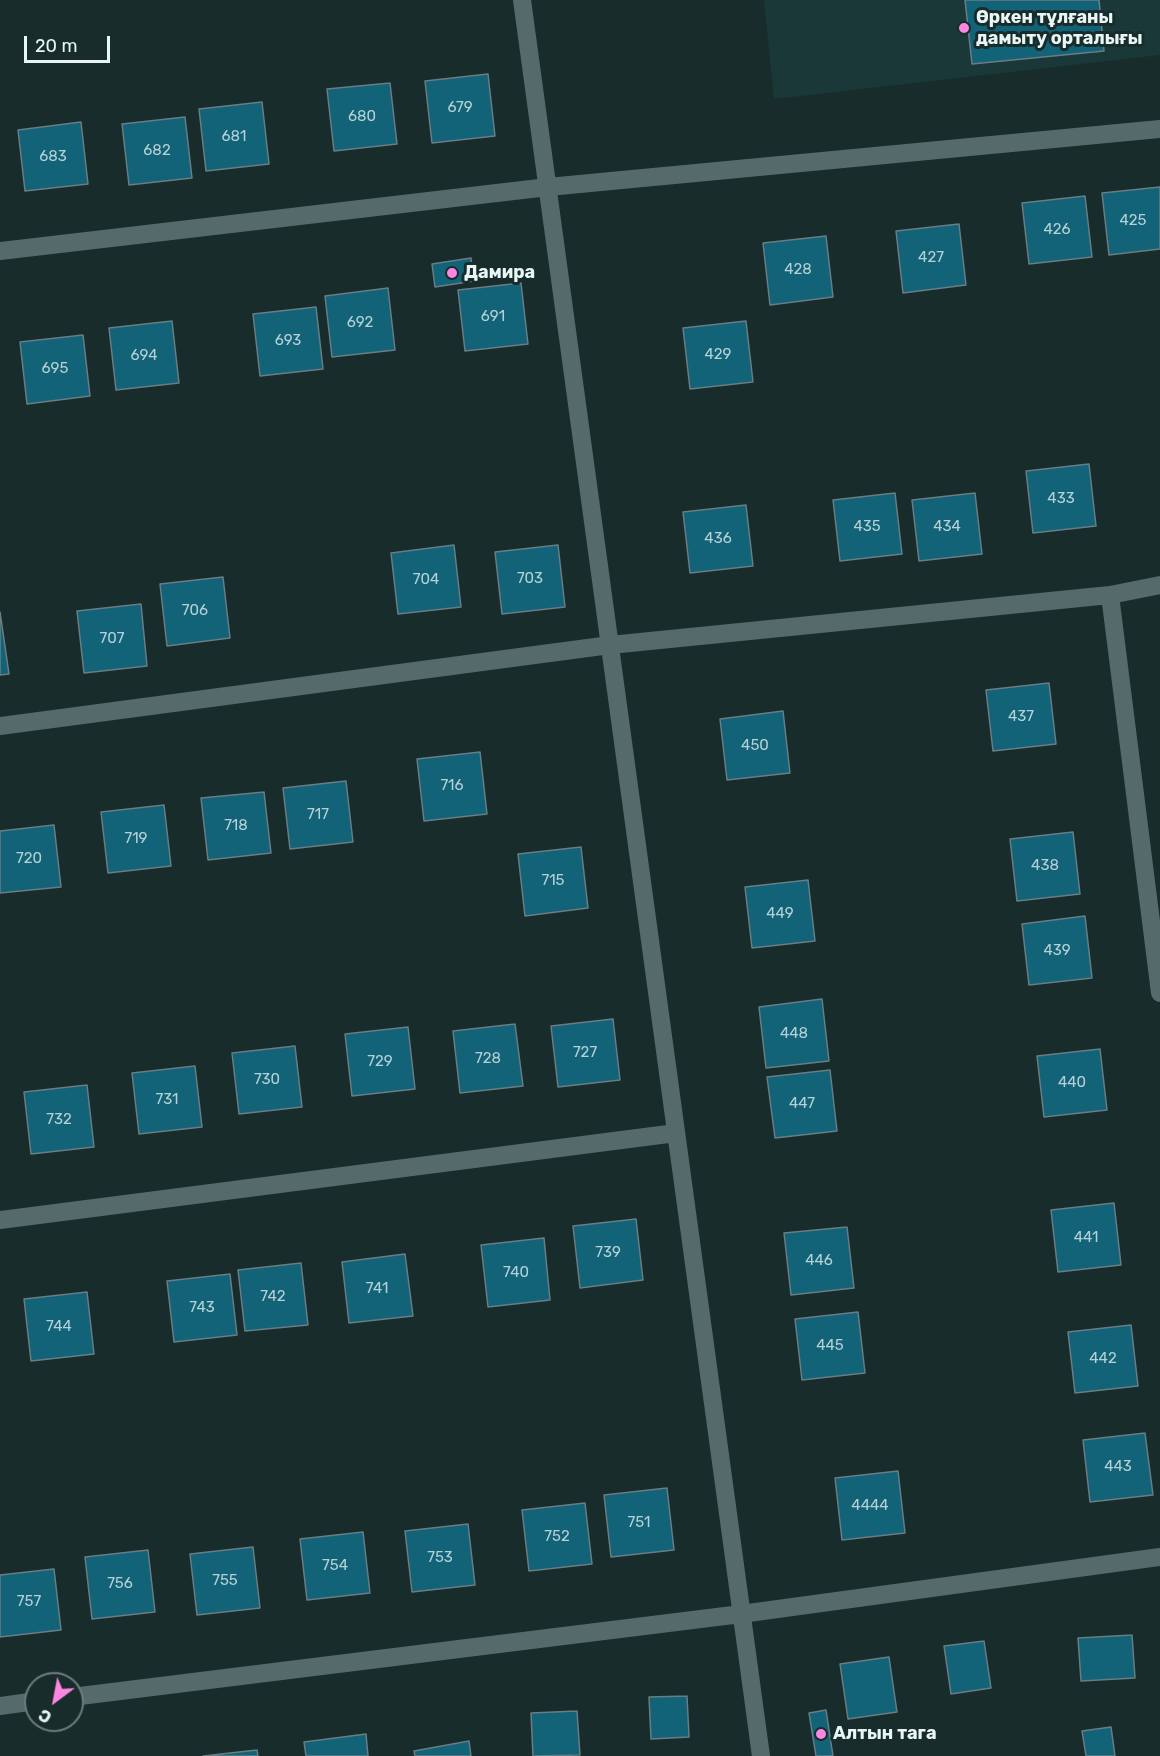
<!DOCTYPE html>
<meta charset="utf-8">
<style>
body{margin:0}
#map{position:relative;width:1160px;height:1756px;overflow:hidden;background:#182c2c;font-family:Rubik,sans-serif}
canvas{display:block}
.north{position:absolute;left:24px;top:1672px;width:60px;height:60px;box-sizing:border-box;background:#182c2c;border:2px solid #6c7d7d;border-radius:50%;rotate:212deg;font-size:16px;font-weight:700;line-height:24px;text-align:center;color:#eaf6f6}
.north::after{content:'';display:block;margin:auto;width:21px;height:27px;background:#fd86e1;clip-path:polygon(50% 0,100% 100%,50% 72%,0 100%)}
.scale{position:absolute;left:24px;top:36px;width:86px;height:27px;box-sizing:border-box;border:3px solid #eaf6f6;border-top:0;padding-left:8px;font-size:18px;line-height:21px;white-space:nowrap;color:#eaf6f6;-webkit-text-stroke:4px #182c2c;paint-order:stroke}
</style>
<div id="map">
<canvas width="1160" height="1756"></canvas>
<div class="north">С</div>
<div class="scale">20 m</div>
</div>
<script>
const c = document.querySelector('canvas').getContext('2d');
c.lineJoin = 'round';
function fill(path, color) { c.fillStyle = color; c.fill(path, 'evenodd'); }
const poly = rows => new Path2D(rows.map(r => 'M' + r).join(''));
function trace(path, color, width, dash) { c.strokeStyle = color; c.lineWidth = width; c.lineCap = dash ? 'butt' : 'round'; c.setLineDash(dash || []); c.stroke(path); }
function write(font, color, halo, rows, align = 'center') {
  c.font = font + ' Rubik,sans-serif'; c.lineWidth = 6; c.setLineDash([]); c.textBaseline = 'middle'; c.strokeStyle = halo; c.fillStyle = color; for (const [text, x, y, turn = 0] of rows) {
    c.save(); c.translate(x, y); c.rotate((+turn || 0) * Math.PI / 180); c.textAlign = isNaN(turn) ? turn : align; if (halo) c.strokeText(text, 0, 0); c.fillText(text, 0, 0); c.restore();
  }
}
const built = poly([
 [764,0,1160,0,1160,55,774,99]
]);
const building = poly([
 [965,0,1099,0,1104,51,972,64,965,0],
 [488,74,495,136,432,143,425,81,488,74],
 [390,83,397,144,334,151,327,89,390,83],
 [262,102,269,164,206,171,199,109,262,102],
 [185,117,192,178,129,185,122,124,185,117],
 [81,122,88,184,25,191,18,130,81,122],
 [1160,187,1160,249,1109,255,1102,193,1160,187],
 [1085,196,1092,257,1029,264,1022,203,1085,196],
 [959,224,966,285,903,293,896,231,959,224],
 [826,236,833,297,770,305,763,243,826,236],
 [471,258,474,281,435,287,432,264,471,258],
 [521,283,528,344,465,351,458,290,521,283],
 [388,288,395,350,332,357,325,296,388,288],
 [316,307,323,369,260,376,253,314,316,307],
 [172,321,179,383,116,390,109,328,172,321],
 [746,321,753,382,690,389,683,328,746,321],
 [83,335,90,396,27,404,20,342,83,335],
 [1089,464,1096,526,1033,533,1026,471,1089,464],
 [895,493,902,554,840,561,833,500,895,493],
 [975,493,982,554,919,561,912,500,975,493],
 [746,505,753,566,690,573,683,512,746,505],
 [454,545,461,607,398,614,391,553,454,545],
 [558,545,565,607,502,614,495,552,558,545],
 [223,577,230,638,167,646,160,584,223,577],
 [141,604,147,666,84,673,77,611,141,604],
 [0,612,9,674,0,675,0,612],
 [1049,683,1056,744,993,751,986,690,1049,683],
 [783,711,790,773,727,780,720,719,783,711],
 [480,752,487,814,424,821,417,759,480,752],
 [346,781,353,842,290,849,283,788,346,781],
 [264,792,271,853,208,860,201,798,264,792],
 [164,805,171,866,108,873,101,812,164,805],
 [54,825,61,887,0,893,0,831,54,825],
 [1073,832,1080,894,1017,901,1010,839,1073,832],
 [581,847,588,908,525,916,518,854,581,847],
 [808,880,815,941,752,948,745,887,808,880],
 [1085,916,1092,978,1029,985,1022,924,1085,916],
 [822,999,829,1061,766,1068,759,1007,822,999],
 [613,1019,620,1080,558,1087,551,1026,613,1019],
 [515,1024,523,1086,460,1093,453,1031,515,1024],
 [408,1027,415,1089,352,1096,345,1034,408,1027],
 [295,1046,302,1107,239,1114,232,1053,295,1046],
 [1100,1049,1107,1110,1044,1117,1037,1056,1100,1049],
 [195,1066,202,1127,139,1134,132,1073,195,1066],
 [830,1070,837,1131,775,1138,767,1077,830,1070],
 [87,1085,94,1147,31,1154,24,1092,87,1085],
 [1114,1203,1121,1265,1058,1272,1051,1210,1114,1203],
 [636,1219,643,1280,580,1288,573,1226,636,1219],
 [847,1227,854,1288,791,1295,784,1233,847,1227],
 [544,1238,550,1300,488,1307,481,1245,544,1238],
 [405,1254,413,1316,349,1323,342,1262,405,1254],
 [301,1263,308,1325,245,1331,238,1270,301,1263],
 [230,1274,237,1335,174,1342,167,1281,230,1274],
 [87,1292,94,1354,31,1361,24,1299,87,1292],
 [858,1312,865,1373,802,1380,795,1319,858,1312],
 [1131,1325,1138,1386,1075,1393,1068,1332,1131,1325],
 [1145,1433,1153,1495,1090,1502,1083,1440,1145,1433],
 [898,1471,905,1533,842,1540,835,1478,898,1471],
 [667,1488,674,1550,611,1557,604,1495,667,1488],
 [585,1503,592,1564,529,1571,522,1510,585,1503],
 [468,1524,475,1585,412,1592,405,1531,468,1524],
 [363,1532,370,1593,307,1600,300,1539,363,1532],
 [253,1547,260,1608,197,1615,190,1554,253,1547],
 [148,1550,155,1612,92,1619,85,1557,148,1550],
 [54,1569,61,1630,0,1637,0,1575,54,1569],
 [1132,1635,1135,1678,1081,1681,1078,1638,1132,1635],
 [984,1641,991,1688,951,1694,944,1646,984,1641],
 [889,1657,897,1712,848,1719,840,1664,889,1657],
 [687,1696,689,1737,651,1739,649,1697,687,1696],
 [826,1710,833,1756,816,1756,809,1713,826,1710],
 [577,1711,580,1755,533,1756,531,1713,577,1711],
 [1111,1727,1115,1756,1086,1756,1082,1731,1111,1727],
 [366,1734,368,1756,306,1756,304,1742,366,1734],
 [469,1741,471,1756,415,1756,414,1751,469,1741],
 [257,1750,258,1756,203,1756,257,1750]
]);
const minor = poly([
 [522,0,761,1756],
 [0,251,548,187,1160,129],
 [1110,595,1160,993],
 [0,726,610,645,1110,595,1160,585],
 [0,1220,676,1133],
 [72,1697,741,1614,1160,1557],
 [0,1706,36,1701]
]);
const markers = [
 [964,28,6,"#fd86e1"],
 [452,273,6,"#fd86e1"],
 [821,1734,6,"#fd86e1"]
];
const numberNames = [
 ["679",460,108],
 ["680",362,117],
 ["681",234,137],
 ["682",157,151],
 ["683",53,157],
 ["425",1133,221],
 ["426",1057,230],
 ["427",931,258],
 ["428",798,270],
 ["691",493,317],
 ["692",360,323],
 ["693",288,341],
 ["429",718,355],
 ["694",144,356],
 ["695",55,369],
 ["433",1061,499],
 ["435",867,527],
 ["434",947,527],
 ["436",718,539],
 ["703",530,579],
 ["704",426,580],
 ["706",195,611],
 ["707",112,639],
 ["437",1021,717],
 ["450",755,746],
 ["716",452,786],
 ["717",318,815],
 ["718",236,826],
 ["719",136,839],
 ["720",29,859],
 ["438",1045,866],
 ["715",553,881],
 ["449",780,914],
 ["439",1057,951],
 ["448",794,1034],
 ["727",585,1053],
 ["728",488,1059],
 ["729",380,1062],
 ["730",267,1080],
 ["440",1072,1083],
 ["731",167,1100],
 ["447",802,1104],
 ["732",59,1120],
 ["441",1086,1238],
 ["739",608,1253],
 ["446",819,1261],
 ["740",516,1273],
 ["741",377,1289],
 ["742",273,1297],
 ["743",202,1308],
 ["744",59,1327],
 ["445",830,1346],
 ["442",1103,1359],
 ["443",1118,1467],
 ["4444",870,1506],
 ["751",639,1523],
 ["752",557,1537],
 ["753",440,1558],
 ["754",335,1566],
 ["755",225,1581],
 ["756",120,1584],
 ["757",29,1602]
];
const poiNames = [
 ["Өркен тұлғаны",976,18],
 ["дамыту орталығы",976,39],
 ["Дамира",464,273],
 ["Алтын тага",833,1734]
];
fill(built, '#1a3837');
fill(building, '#126278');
trace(building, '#697d84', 1.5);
trace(minor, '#556a6a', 18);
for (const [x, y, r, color] of markers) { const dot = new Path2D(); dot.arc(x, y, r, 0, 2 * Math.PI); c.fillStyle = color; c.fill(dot); trace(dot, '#182c2c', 2); }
write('15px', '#b4d1d6', null, numberNames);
write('bold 18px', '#eaf6f6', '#182c2c', poiNames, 'left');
</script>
